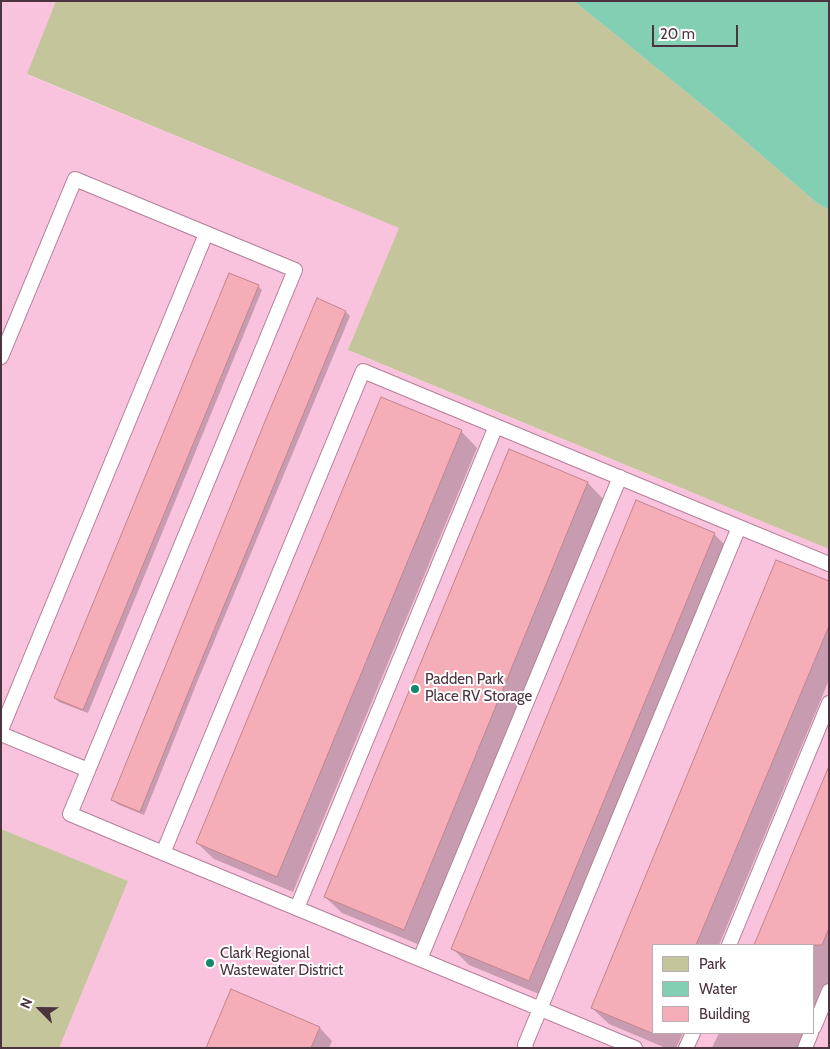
<!DOCTYPE html>
<style>
body{margin:0}
#map{position:relative;width:830px;height:1049px;overflow:hidden;background:#f8d3e4;font-family:Cabin,sans-serif}
canvas{display:block}
.frame{position:absolute;inset:0;border:2px solid #4b333f;pointer-events:none}
.legend{position:absolute;left:652px;top:944px;width:162px;height:90px;box-sizing:border-box;background:#fff;border:1px solid #b7adb2;margin:0;padding:6px 9px;list-style:none;font-size:15px;color:#4b333f}
.legend li{display:flex;align-items:center;gap:10px;height:25px}
.legend b{width:25px;border:1px solid #b7adb2}
.north{position:absolute;left:15px;top:984px;width:50px;height:50px;-webkit-text-stroke:4px #fff;paint-order:stroke;rotate:293deg;font-size:14px;font-weight:700;line-height:20px;text-align:center;color:#4b333f}
.north::after{content:'';display:block;margin:auto;width:18px;height:22px;background:#4b333f;clip-path:polygon(50% 0,100% 100%,50% 72%,0 100%)}
.scale{position:absolute;left:652px;top:25px;width:86px;height:22px;box-sizing:border-box;border:2px solid #4b333f;border-top:0;padding-left:6px;font-size:15px;line-height:18px;white-space:nowrap;color:#4b333f;-webkit-text-stroke:4px #fff;paint-order:stroke}
</style>
<div id="map">
<canvas width="830" height="1049"></canvas>
<div class="frame"></div>
<ul class="legend">
<li><b style="height:14px;background:#c4c59b"></b>Park</li>
<li><b style="height:14px;background:#83cfb3"></b>Water</li>
<li><b style="height:14px;background:#f5adb8"></b>Building</li>
</ul>
<div class="north">N</div>
<div class="scale">20 m</div>
</div>
<script>
const c = document.querySelector('canvas').getContext('2d');
c.lineJoin = 'round';
function fill(path, color) { c.fillStyle = color; c.fill(path, 'evenodd'); }
const poly = rows => new Path2D(rows.map(r => 'M' + r).join(''));
function trace(path, color, width, dash) { c.strokeStyle = color; c.lineWidth = width; c.lineCap = dash ? 'butt' : 'round'; c.setLineDash(dash || []); c.stroke(path); }
function write(font, color, halo, rows, align = 'center') {
  c.font = font + ' Cabin,sans-serif'; c.lineWidth = 4; c.setLineDash([]); c.textBaseline = 'middle'; c.strokeStyle = halo; c.fillStyle = color; for (const [text, x, y, turn = 0] of rows) {
    c.save(); c.translate(x, y); c.rotate((+turn || 0) * Math.PI / 180); c.textAlign = isNaN(turn) ? turn : align; if (halo) c.strokeText(text, 0, 0); c.fillText(text, 0, 0); c.restore();
  }
}
const built = poly([
 [1,1,56,1,27,75,399,228,349,351,829,549,829,1048,59,1048,128,881,1,829],
 [654,945,814,945,814,1033,654,1033]
]);
const green = poly([
 [56,1,574,1,717,117,817,203,829,210,829,549,348,350,399,228,27,74],
 [1,829,128,881,59,1048,1,1048]
]);
const water = poly([
 [574,1,829,1,829,210,817,203,717,117]
]);
const shadow = poly([
 [258,286,262,290,88,713,59,702,55,698],
 [318,300,346,312,350,316,198,680,144,815,117,804,113,800],
 [461,431,477,448,293,892,214,859,197,843],
 [509,451,588,483,604,500,420,945,342,913,325,897],
 [714,534,730,550,546,997,469,965,452,948],
 [829,583,829,680,719,945,654,945,654,1033,683,1033,676,1048,666,1048,609,1024,592,1008],
 [829,767,829,983,814,1019,814,945,755,945],
 [320,1028,332,1041,329,1048,207,1048],
 [719,1033,808,1033,802,1048,712,1048]
]);
const building = poly([
 [229,273,259,285,83,710,54,698,229,273],
 [317,298,346,311,195,676,140,812,111,800,268,414,317,298],
 [381,397,462,430,277,877,196,843,381,397],
 [509,449,588,482,404,930,324,897,509,449],
 [636,500,715,533,529,981,451,949,636,500],
 [776,560,829,581,829,626,696,945,654,945,654,1034,591,1008,776,560],
 [829,766,829,928,822,945,754,945,829,766],
 [231,989,320,1027,311,1048,206,1048,231,989]
]);
const lane = poly([
 [1,357,75,179,295,270,70,814,163,853],
 [1,730,206,234],
 [1,734,88,770],
 [297,908,496,426],
 [729,945,829,703],
 [420,959,620,477],
 [814,1027,829,991],
 [526,1048,525,1045,540,1009,739,527,829,564],
 [635,1048,163,853,363,371,739,527],
 [686,1048,693,1033],
 [805,1048,811,1033]
]);
const markers = [
 [415,689,5,"#13896a"],
 [210,963,5,"#13896a"]
];
const poiNames = [
 ["Padden Park",425,680],
 ["Place RV Storage",425,697],
 ["Clark Regional",220,954],
 ["Wastewater District",220,971]
];
fill(built, '#fac3dd');
fill(green, '#c4c59b');
fill(water, '#83cfb3');
fill(shadow, '#0003');
fill(building, '#f5adb8');
trace(building, '#c2848d', 1);
trace(lane, '#b47d98', 16);
trace(lane, '#fff', 14);
for (const [x, y, r, color] of markers) { const dot = new Path2D(); dot.arc(x, y, r, 0, 2 * Math.PI); c.fillStyle = color; c.fill(dot); trace(dot, '#fff', 2); }
write('15px', '#4b333f', '#fff', poiNames, 'left');
</script>
